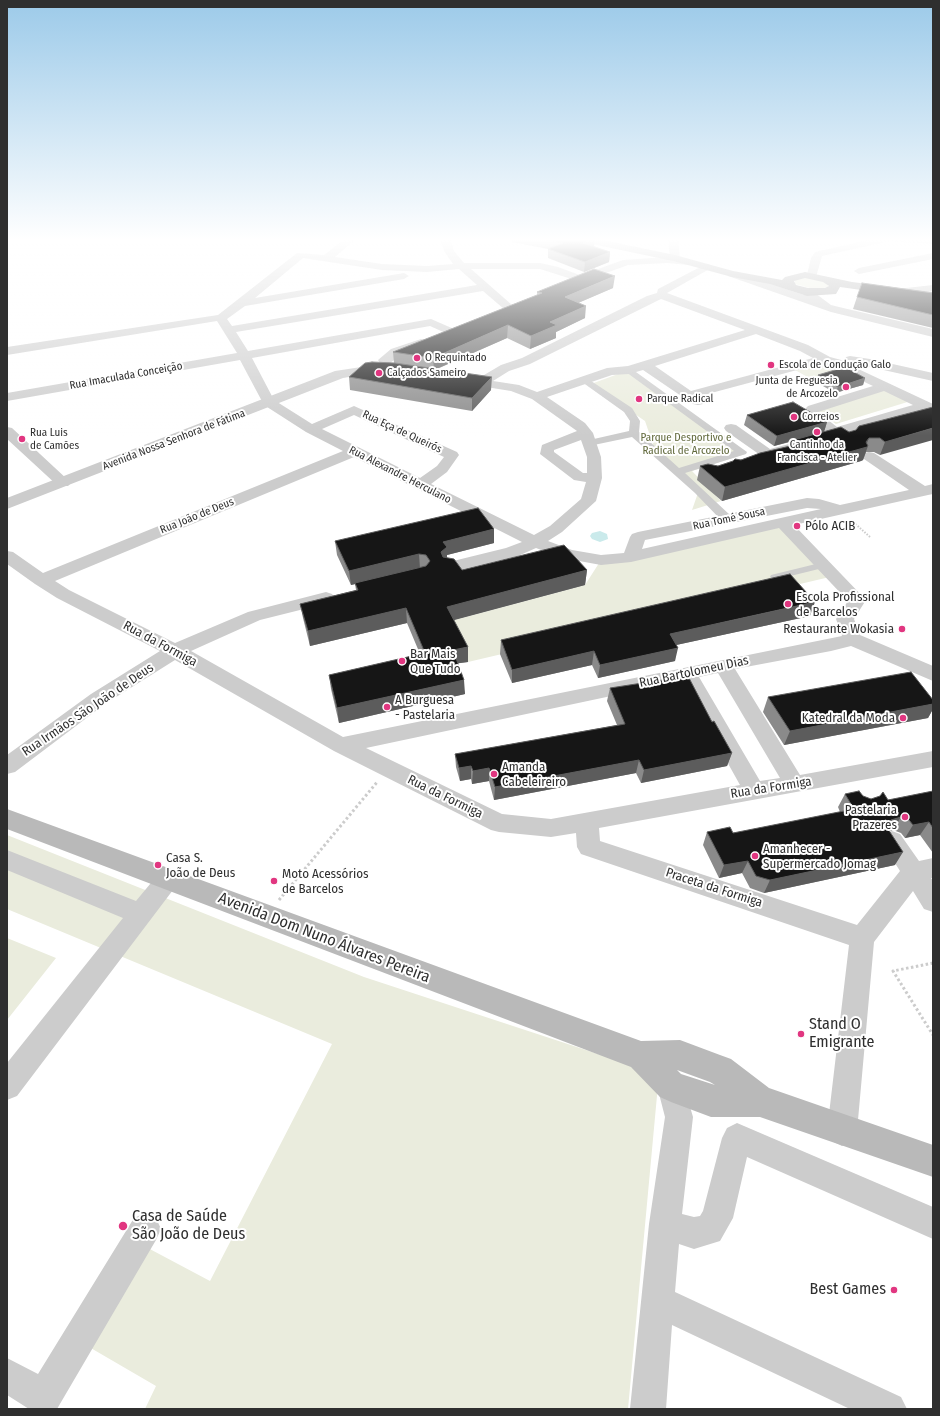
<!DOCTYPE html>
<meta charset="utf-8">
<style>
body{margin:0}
#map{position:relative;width:940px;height:1416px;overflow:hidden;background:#fff;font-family:"Fira Sans Condensed",sans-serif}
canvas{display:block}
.frame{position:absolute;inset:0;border:8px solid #2f2f2f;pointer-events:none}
</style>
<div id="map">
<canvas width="940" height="1416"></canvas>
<div class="frame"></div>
</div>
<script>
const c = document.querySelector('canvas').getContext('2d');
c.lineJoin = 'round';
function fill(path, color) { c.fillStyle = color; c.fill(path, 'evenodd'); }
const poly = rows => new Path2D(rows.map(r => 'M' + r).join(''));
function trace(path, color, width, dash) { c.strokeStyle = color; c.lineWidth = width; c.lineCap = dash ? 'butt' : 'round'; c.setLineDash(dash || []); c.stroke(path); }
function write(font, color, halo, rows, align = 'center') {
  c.font = font + ' "Fira Sans Condensed",sans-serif'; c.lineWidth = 4; c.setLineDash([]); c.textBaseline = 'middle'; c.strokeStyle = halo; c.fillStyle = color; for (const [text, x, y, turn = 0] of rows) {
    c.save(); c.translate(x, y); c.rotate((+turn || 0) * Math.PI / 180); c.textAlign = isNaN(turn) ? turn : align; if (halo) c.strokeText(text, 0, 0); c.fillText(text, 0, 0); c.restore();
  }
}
const green = poly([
 [802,277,819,279,828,285,828,287,817,290,795,284,795,280],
 [823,363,843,374,813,380,795,370],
 [629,370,745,454,692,471,721,501,692,510,699,490,656,453,645,421,591,384],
 [886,386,914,400,836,424,813,409],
 [784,526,834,576,468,662,447,622,585,585,601,560],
 [7,835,364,977,659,1074,628,1409,145,1409,156,1386,89,1347,146,1247,210,1281,332,1044,7,909],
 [7,938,56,958,7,1020]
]);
const water = poly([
 [600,531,607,534,608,539,600,542,592,539,590,536,592,533]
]);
const pathFar1 = poly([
 [851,520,870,537]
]);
const path = poly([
 [279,900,378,781],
 [933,963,893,971,933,1035]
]);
const service = poly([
 [824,562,828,565,827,567,774,580,770,577,771,575,824,562]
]);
const pedestrian = poly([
 [629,367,747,452,746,454,685,473,731,516,733,519,731,522,723,522,695,493,632,437,589,446,584,443,585,441,629,431,630,421,624,412,582,382,580,380,585,377,632,408,640,421,639,432,679,468,734,451,626,372,626,368,629,367]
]);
const minor = poly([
 [346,238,357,238,335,257,382,264,427,266,453,264,444,251,440,238,450,238,454,251,464,263,540,263,558,267,585,277,586,279,581,282,540,269,471,269,512,305,514,307,512,309,504,309,483,291,236,332,248,351,431,319,454,329,456,331,454,333,450,335,430,326,252,358,274,400,312,424,354,406,457,452,459,455,447,472,431,484,534,535,550,526,581,499,586,482,574,480,540,454,542,445,577,431,532,399,511,391,461,383,460,380,466,376,479,378,501,365,522,358,647,296,657,293,658,289,704,265,708,264,713,267,667,293,808,345,830,357,845,361,846,357,850,356,870,359,933,373,933,381,870,367,858,365,854,367,933,404,933,411,924,410,848,432,843,437,838,438,833,437,802,412,808,406,873,386,826,364,812,366,700,396,705,401,703,404,698,405,693,404,643,370,629,374,612,375,547,397,585,423,593,433,601,457,602,478,596,501,562,532,548,541,572,550,601,555,624,553,630,537,632,534,638,532,807,498,819,499,840,505,909,490,864,459,862,456,864,453,869,452,874,453,925,486,933,484,933,494,928,495,794,525,866,600,854,619,860,635,933,666,933,681,851,646,831,651,735,669,800,775,933,751,933,767,599,828,600,841,857,925,900,871,881,841,884,834,892,831,900,834,919,861,933,858,933,878,931,878,933,881,933,912,924,909,913,891,874,942,857,1131,852,1141,842,1146,832,1141,827,1131,849,945,581,854,577,847,576,833,551,837,499,832,491,830,334,751,175,660,105,704,15,772,7,774,7,755,91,694,160,651,57,598,35,584,7,564,7,551,13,552,43,573,343,451,306,432,264,405,240,360,7,401,7,393,237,353,217,321,7,355,7,347,218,315,297,253,324,255,346,238],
 [303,258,382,270,427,272,459,269,477,285,232,326,227,319,245,306,404,279,409,276,404,273,255,298,303,258],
 [661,299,745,330,628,366,607,368,537,392,519,385,493,381,509,371,530,364,661,299],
 [756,334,800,351,813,358,691,391,655,366,756,334],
 [884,391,913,405,837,427,818,412,884,391],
 [354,415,444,457,437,466,420,478,322,429,354,415],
 [581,440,587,457,587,473,583,473,554,452,554,450,581,440],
 [354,457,522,542,506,548,445,563,443,567,445,571,451,572,518,556,536,548,563,558,601,565,631,562,779,528,848,601,836,619,842,636,343,737,191,651,260,620,332,602,335,598,332,594,326,592,248,612,175,643,69,590,55,581,354,457],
 [807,508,821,509,642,549,645,540,807,508],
 [718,673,780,778,760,781,699,677,718,673],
 [682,681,740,785,551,819,502,814,366,748,682,681],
 [668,238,678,238,680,258,679,260,671,260,670,258,668,238],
 [877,238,933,238,933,244,890,241,822,256,816,277,812,278,807,275,811,258,815,252,877,238],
 [933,253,933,259,859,274,854,271,859,268,933,253],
 [732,271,804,295,802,292,803,290,811,290,831,305,839,307,933,329,933,337,831,312,728,276,727,274,732,271],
 [933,285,933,291,897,295,892,292,897,289,933,285],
 [731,424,736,425,770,449,789,444,794,445,796,448,794,451,773,457,763,457,726,431,724,428,726,425,731,424],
 [7,427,12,428,68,480,71,483,68,486,58,486,7,439,7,427],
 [7,850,136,901,160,872,168,869,176,872,180,879,176,886,17,1096,7,1100,7,1063,123,918,7,870,7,850],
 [671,1072,681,1076,693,1117,682,1214,694,1217,700,1216,703,1211,722,1138,727,1128,737,1123,933,1207,933,1239,747,1157,733,1218,720,1241,694,1249,679,1244,675,1292,901,1397,907,1409,850,1409,672,1325,666,1409,630,1409,649,1224,665,1117,657,1086,661,1076,671,1072],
 [145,1213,156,1218,161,1229,156,1240,57,1409,29,1409,7,1395,7,1358,38,1374,134,1218,145,1213]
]);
const tertiary = poly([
 [667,257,689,259,695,262,689,265,667,263,628,265,576,284,572,286,566,282,568,280,623,260,667,257],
 [421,339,426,340,428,343,426,346,401,355,390,363,385,364,380,363,378,360,391,349,421,339],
 [368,366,373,367,375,370,373,373,343,378,7,509,7,498,335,371,368,366]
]);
const secondary = poly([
 [7,809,641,1041,680,1040,720,1055,731,1059,769,1088,933,1145,933,1177,760,1117,711,1117,671,1102,660,1097,631,1067,7,829,7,809],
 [677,1070,710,1082,715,1085,681,1074,677,1070]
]);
const primary = poly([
 [573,238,593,238,675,255,733,271,782,280,785,277,805,272,852,282,933,292,933,300,840,287,836,294,807,296,770,284,732,277,673,261,578,241,573,238],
 [805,278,823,282,829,286,825,288,808,288,796,285,794,281,805,278]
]);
const wall = poly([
 [512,238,595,238,594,246,593,247,610,252,609,262,584,272,548,258,548,249,512,242],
 [613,288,578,303,585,318,556,332,556,338,530,349,507,338,437,369,491,390,472,411,350,390,349,377,394,363,393,352,537,295,537,292],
 [933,293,933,328,853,309,857,297],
 [818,375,865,378,863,385,835,393,816,382],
 [933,407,880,455,874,452,866,452,863,460,861,461,722,501,697,480,700,466,718,466,789,446,790,442,774,446,744,425,747,415,827,422,824,432,849,432],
 [494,529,494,543,447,555,447,558,462,570,587,570,585,585,453,620,468,662,458,663,465,694,339,723,331,689,329,675,420,654,407,623,310,646,303,618,300,604,356,590,355,584,351,585,337,555,335,541],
 [810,616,676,645,675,661,598,678,592,665,512,683,500,654,501,640],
 [610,688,712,722,732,753,727,766,641,783,636,773,494,800,489,781,472,784,471,779,460,781,456,767,455,754,617,725,607,701],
 [768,697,933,700,933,709,928,718,784,745,763,712],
 [933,791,933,853,920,835,905,838,901,833,893,830,889,831,895,865,764,893,750,888,742,873,719,878,703,845,707,832,733,833,840,812,838,807,845,794,863,796,871,799,888,800]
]);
const shadedWall = poly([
 [593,238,595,238,594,246,582,253,583,243],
 [610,252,609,262,584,272,585,262],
 [615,276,613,288,564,309,565,297],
 [586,306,585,318,556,332,556,338,530,349,531,336,550,322],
 [508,325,507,338,434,370,433,358],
 [492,377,491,390,472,411,472,398],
 [865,378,863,385,835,393,838,387],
 [827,422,824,432,774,446,777,436],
 [933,428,933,440,880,455,885,442],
 [869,438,865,448,868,446,863,460,861,461,722,501,725,487,866,442],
 [494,529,494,543,447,555,447,561,442,566,441,552,443,542],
 [419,554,420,569,351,585,349,571],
 [587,570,585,585,447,622,447,607],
 [815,602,810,616,667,647,670,634],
 [406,608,407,623,310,646,308,631],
 [468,647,468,662,453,664,453,650],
 [678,648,675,661,598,678,600,665],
 [594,651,592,665,512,683,512,670],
 [464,680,465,694,339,723,337,708],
 [933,704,933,709,928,718,784,745,790,731],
 [732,753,727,766,641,783,644,770],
 [639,760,636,773,494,800,495,787],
 [471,766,471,779,460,781,459,768],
 [489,768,489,781,472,784,473,771],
 [901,817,893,830,883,833,891,820],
 [929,822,920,835,905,838,913,825],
 [903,852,895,865,764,893,770,880],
 [748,861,742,873,719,878,724,865]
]);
const building = poly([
 [536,238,593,238,583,243,610,252,585,262,548,249,563,243,536,238],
 [594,269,615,276,565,297,586,306,550,322,557,325,531,336,508,325,433,358,393,352,542,293,537,292,594,269],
 [862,283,933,293,933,315,857,297,862,283],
 [372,362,395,363,492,377,472,398,349,377,365,363,372,362],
 [845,367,865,378,838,387,818,375,845,367],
 [793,402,827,422,777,436,747,415,793,402],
 [933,407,933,428,885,442,880,438,869,438,866,442,868,446,867,447,725,487,700,466,708,464,718,466,733,461,735,459,741,460,760,453,795,445,790,441,841,427,849,432,856,430,859,426,879,421,933,407],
 [478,508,494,529,443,542,447,547,441,552,443,557,454,559,462,570,564,545,587,570,447,607,468,647,453,650,464,680,337,708,329,675,425,653,406,608,308,631,300,604,358,590,355,583,426,566,430,561,426,555,419,554,349,571,335,541,478,508],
 [790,574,815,602,670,634,678,648,600,665,594,651,512,670,501,640,790,574],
 [911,672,933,700,933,704,790,731,768,697,911,672],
 [688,676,712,722,714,721,732,753,644,770,639,760,495,787,489,768,473,771,471,766,459,768,455,754,625,724,610,688,688,676],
 [859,791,863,796,871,799,880,796,883,792,888,800,933,791,933,828,929,822,913,825,909,820,901,817,891,820,888,829,903,852,770,880,756,876,748,861,724,865,707,832,730,827,733,833,854,809,845,794,859,791]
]);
const markers = [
 [417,358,4,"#e13680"],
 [771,365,4,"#e13680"],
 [379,373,4,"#e13680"],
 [846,387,4,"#e13680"],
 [639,399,4,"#e13680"],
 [794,417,4,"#e13680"],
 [817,432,4,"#e13680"],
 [22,439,4,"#e13680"],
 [797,526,4,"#e13680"],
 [788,604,4,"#e13680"],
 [902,629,4,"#e13680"],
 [402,661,4,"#e13680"],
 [387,707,4,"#e13680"],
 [903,718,4,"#e13680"],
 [494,774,4,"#e13680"],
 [905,817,4,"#e13680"],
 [755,856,4,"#e13680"],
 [158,865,4,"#e13680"],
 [274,881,4,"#e13680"],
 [801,1034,4,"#e13680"],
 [123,1226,5,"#e13680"],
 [894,1290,4,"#e13680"]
];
const farPoinames = [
 ["O Requintado",425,358],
 ["Escola de Condução Galo",779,365],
 ["Calçados Sameiro",387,373],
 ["Junta de Freguesia",838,381,"right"],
 ["de Arcozelo",838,394,"right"],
 ["Parque Radical",647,399],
 ["Correios",802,417],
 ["Rua Luis",30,433],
 ["de Camões",30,446],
 ["Cantinho da",817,445,"center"],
 ["Francisca - Atelier",817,458,"center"]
];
const farStreetnames = [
 ["Rua Imaculada Conceição",126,376,-10],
 ["Rua Eça de Queirós",402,432,25],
 ["Avenida Nossa Senhora de Fátima",174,440,-21],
 ["Rua Alexandre Herculano",400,475,27],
 ["Rua João de Deus",197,516,-22],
 ["Rua Tomé Sousa",729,519,-12]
];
const farParknames = [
 ["Parque Desportivo e",686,438],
 ["Radical de Arcozelo",686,451]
];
const poiNames = [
 ["Pólo ACIB",805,526],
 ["Escola Profissional",796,597],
 ["de Barcelos",796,612],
 ["Restaurante Wokasia",894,629,"right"],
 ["Bar Mais",410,654],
 ["Que Tudo",410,669],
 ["A Burguesa",395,700],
 ["- Pastelaria",395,715],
 ["Katedral da Moda",895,718,"right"],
 ["Amanda",502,767],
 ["Cabeleireiro",502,782],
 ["Pastelaria",897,810,"right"],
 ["Prazeres",897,825,"right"],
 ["Amanhecer -",763,849],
 ["Supermercado Jomag",763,864],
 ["Casa S.",166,858],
 ["João de Deus",166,873],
 ["Moto Acessórios",282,874],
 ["de Barcelos",282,889]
];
const streetNames = [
 ["Rua da Formiga",160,644,28],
 ["Rua Bartolomeu Dias",694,672,-12],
 ["Rua Irmãos São João de Deus",88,710,-34],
 ["Rua da Formiga",771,788,-9],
 ["Rua da Formiga",445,797,26],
 ["Praceta da Formiga",714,888,18]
];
const nearStreetnames = [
 ["Avenida Dom Nuno Álvares Pereira",324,938,21]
];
const nearPoinames = [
 ["Stand O",809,1025],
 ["Emigrante",809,1043],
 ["Casa de Saúde",132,1217],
 ["São João de Deus",132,1235],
 ["Best Games",886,1290,"right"]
];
fill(green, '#eaecdd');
fill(water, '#caeaeb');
trace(pathFar1, '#ccc', 2, [1.5, 1.5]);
trace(path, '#ccc', 3, [2.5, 2.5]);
fill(service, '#ccc');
fill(pedestrian, '#ccc');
fill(minor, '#ccc');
fill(tertiary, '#ccc');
fill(secondary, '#b9b9b9');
fill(primary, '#a7a7a7');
fill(wall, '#8a8a8a');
fill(shadedWall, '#5c5c5c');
fill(building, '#161616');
trace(building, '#5c5c5c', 1);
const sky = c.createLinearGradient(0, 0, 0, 436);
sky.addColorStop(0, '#9ccae9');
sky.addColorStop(0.55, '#fff');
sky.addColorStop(1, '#ffffff00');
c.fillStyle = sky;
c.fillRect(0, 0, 940, 436);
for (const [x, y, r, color] of markers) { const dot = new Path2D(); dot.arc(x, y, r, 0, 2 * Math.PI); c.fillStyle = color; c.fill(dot); trace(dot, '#fff', 1.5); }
write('11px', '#2f2f2f', '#fff', farPoinames, 'left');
write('11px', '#2f2f2f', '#fff', farStreetnames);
write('11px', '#626a3d', '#fff', farParknames);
write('13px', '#2f2f2f', '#fff', poiNames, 'left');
write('13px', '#2f2f2f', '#fff', streetNames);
write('16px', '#2f2f2f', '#fff', nearStreetnames);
write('16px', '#2f2f2f', '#fff', nearPoinames, 'left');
</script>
